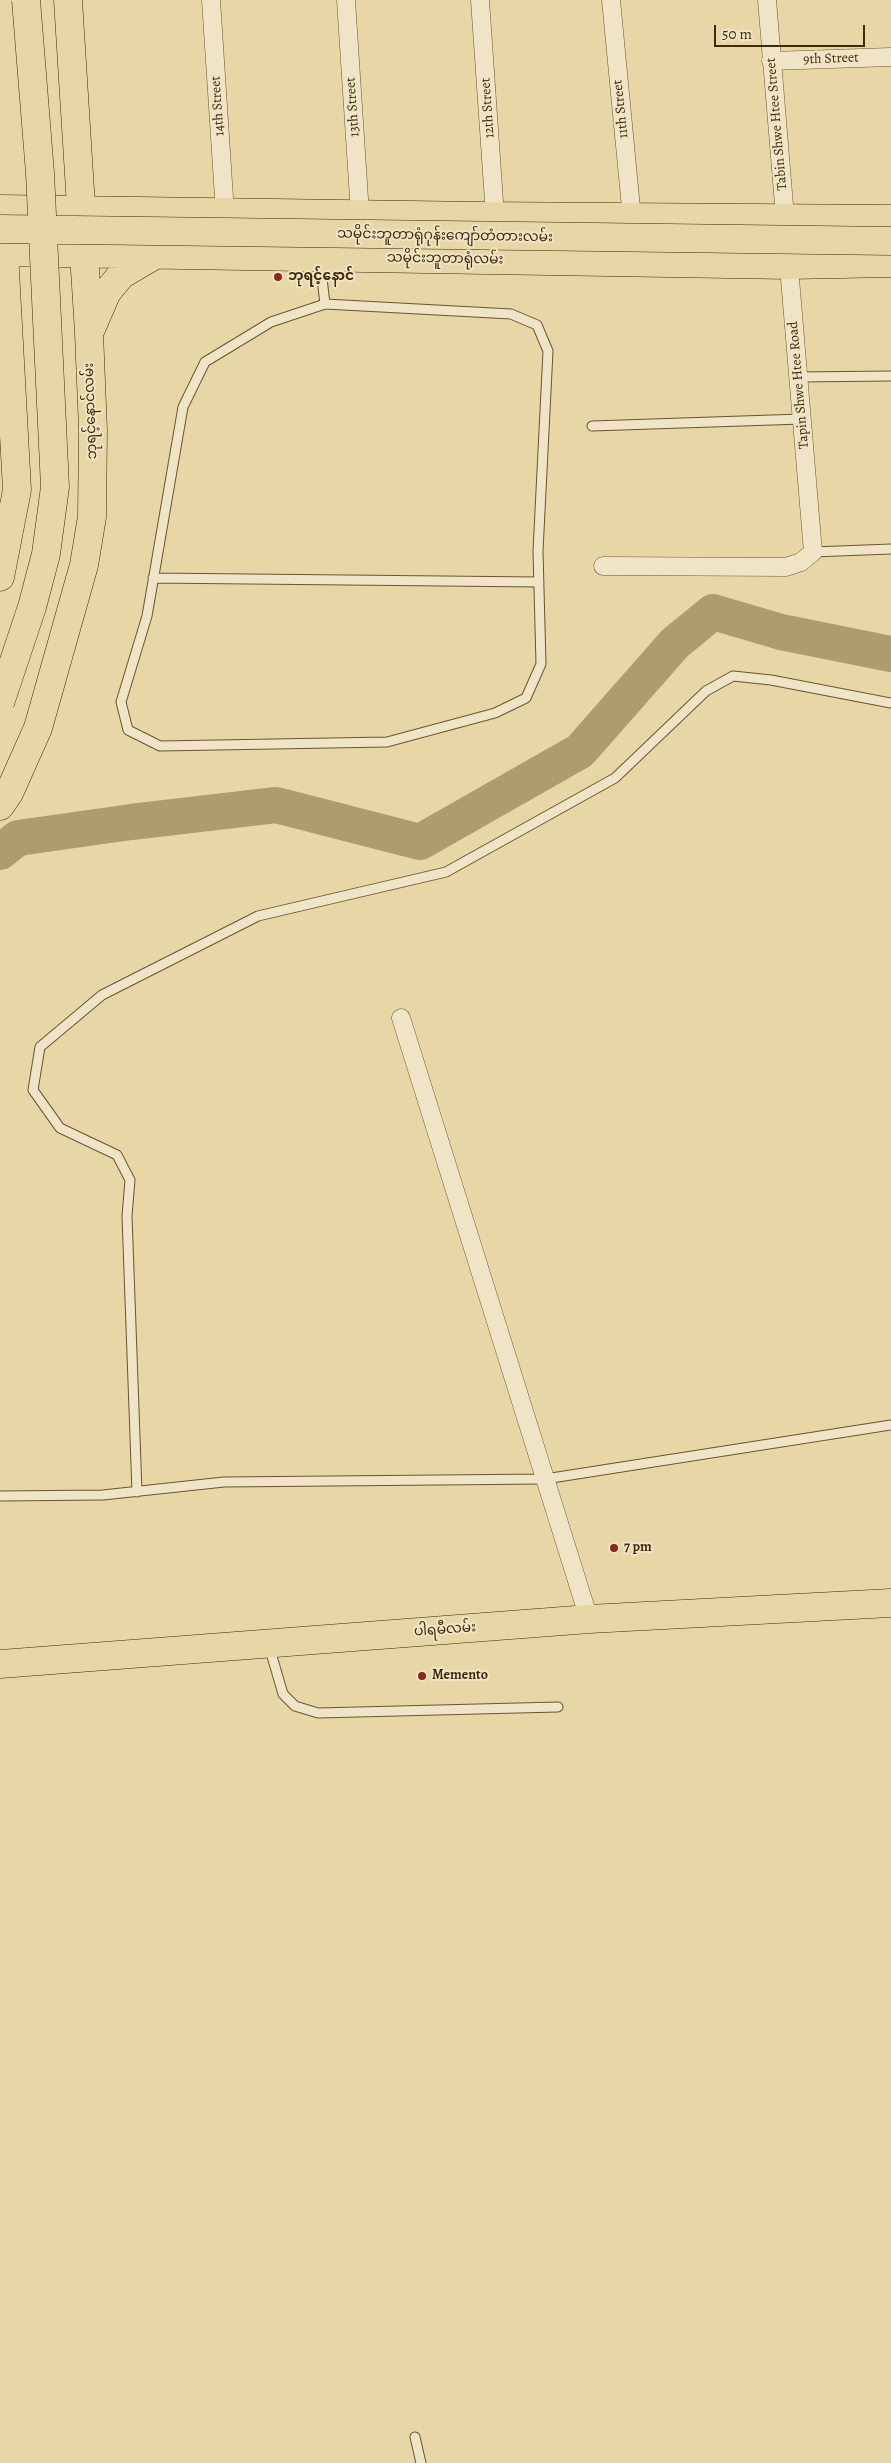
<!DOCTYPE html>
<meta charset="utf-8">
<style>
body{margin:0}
#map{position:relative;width:891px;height:2463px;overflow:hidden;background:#e7d6a6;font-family:Alegreya,serif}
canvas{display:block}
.scale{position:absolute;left:714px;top:25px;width:151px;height:22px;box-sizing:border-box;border:2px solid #402a0b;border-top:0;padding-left:6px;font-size:15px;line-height:18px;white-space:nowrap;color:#402a0b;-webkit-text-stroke:4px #efe4c5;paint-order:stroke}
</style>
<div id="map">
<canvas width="891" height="2463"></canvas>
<div class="scale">50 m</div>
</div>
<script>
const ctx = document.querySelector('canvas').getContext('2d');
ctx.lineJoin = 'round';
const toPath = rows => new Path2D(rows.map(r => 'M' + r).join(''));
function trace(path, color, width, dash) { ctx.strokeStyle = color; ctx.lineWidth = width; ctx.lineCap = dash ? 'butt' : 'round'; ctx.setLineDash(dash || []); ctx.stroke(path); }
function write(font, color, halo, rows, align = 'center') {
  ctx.font = font + ' Alegreya,"Noto Sans Myanmar",serif'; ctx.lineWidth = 4; ctx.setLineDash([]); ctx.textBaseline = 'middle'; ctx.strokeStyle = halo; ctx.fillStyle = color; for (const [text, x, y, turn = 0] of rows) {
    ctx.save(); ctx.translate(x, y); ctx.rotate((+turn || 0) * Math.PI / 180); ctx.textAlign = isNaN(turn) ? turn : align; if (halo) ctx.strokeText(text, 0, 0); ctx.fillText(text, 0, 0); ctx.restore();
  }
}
trace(toPath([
 [0,852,18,838,131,822,276,805,420,842,580,751,675,643,713,612,781,632,891,654]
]), '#ae9c71', 36);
const lane = toPath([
 [320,261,325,304],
 [325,304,511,314,537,325,548,351,538,551,541,664,526,698,495,713,387,742,160,746,128,730,121,702,147,616,183,407,205,362,271,322,325,304],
 [798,377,891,376],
 [592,426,802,419],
 [813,552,891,549],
 [153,578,539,582],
 [137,1492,127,1216,130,1180,117,1155,60,1128,33,1090,40,1047,102,995,258,916,446,872,615,778,706,691,733,676,771,680,891,703],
 [0,1496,103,1495,224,1482,545,1479,891,1425],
 [269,1646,283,1694,295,1706,318,1713,558,1707],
 [415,2437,421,2463]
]);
const street = toPath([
 [211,0,225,213],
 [346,0,360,214],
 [480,0,495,216],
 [611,0,632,218],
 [767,0,786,229],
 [771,61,891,57],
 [603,566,786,567,801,562,813,552,788,255],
 [401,1018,589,1619]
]);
const primary = toPath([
 [0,209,480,216,891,219],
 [0,252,789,265,891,263],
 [91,329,107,292,121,275,155,255],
 [0,577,17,490,3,234],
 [0,806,9,793,38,728,84,565,92,517,93,430,89,333,68,0],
 [0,1664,589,1619,891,1603]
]);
trace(lane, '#6a5532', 11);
trace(street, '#6a5532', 19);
trace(primary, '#402a0b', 29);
trace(lane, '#efe4c5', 9);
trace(street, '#efe4c5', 18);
trace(primary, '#e7d6a6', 28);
const primaryBridge = toPath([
 [0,229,891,241],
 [0,703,32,607,46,554,55,487,40,173,26,0]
]);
trace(primaryBridge, '#402a0b', 29, []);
trace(primaryBridge, '#e7d6a6', 28);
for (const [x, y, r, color] of [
 [278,277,5,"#8f2418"],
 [614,1548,5,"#8f2418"],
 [422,1676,5,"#8f2418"]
]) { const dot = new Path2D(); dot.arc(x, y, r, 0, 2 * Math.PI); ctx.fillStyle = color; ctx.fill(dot); trace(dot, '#efe4c5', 2); }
write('14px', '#402a0b', '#efe4c5', [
 ["9th Street",831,59,-2],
 ["14th Street",218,106,-94],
 ["13th Street",353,107,-94],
 ["12th Street",488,108,-94],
 ["11th Street",621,109,-96],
 ["Tabin Shwe Htee Street",777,124,-95],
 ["သမိုင်းဘူတာရုံဂုန်းကျော်တံတားလမ်း",445,236,1],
 ["သမိုင်းဘူတာရုံလမ်း",445,259,1],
 ["Tapin Shwe Htee Road",799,385,-95],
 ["ဘုရင့်နောင်လမ်း",91,411,-92],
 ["ပါရမီလမ်း",445,1630,-4]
]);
write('bold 14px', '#402a0b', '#efe4c5', [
 ["ဘုရင့်နောင်",288,277],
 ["7 pm",624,1548],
 ["Memento",432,1676]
], 'left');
</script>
